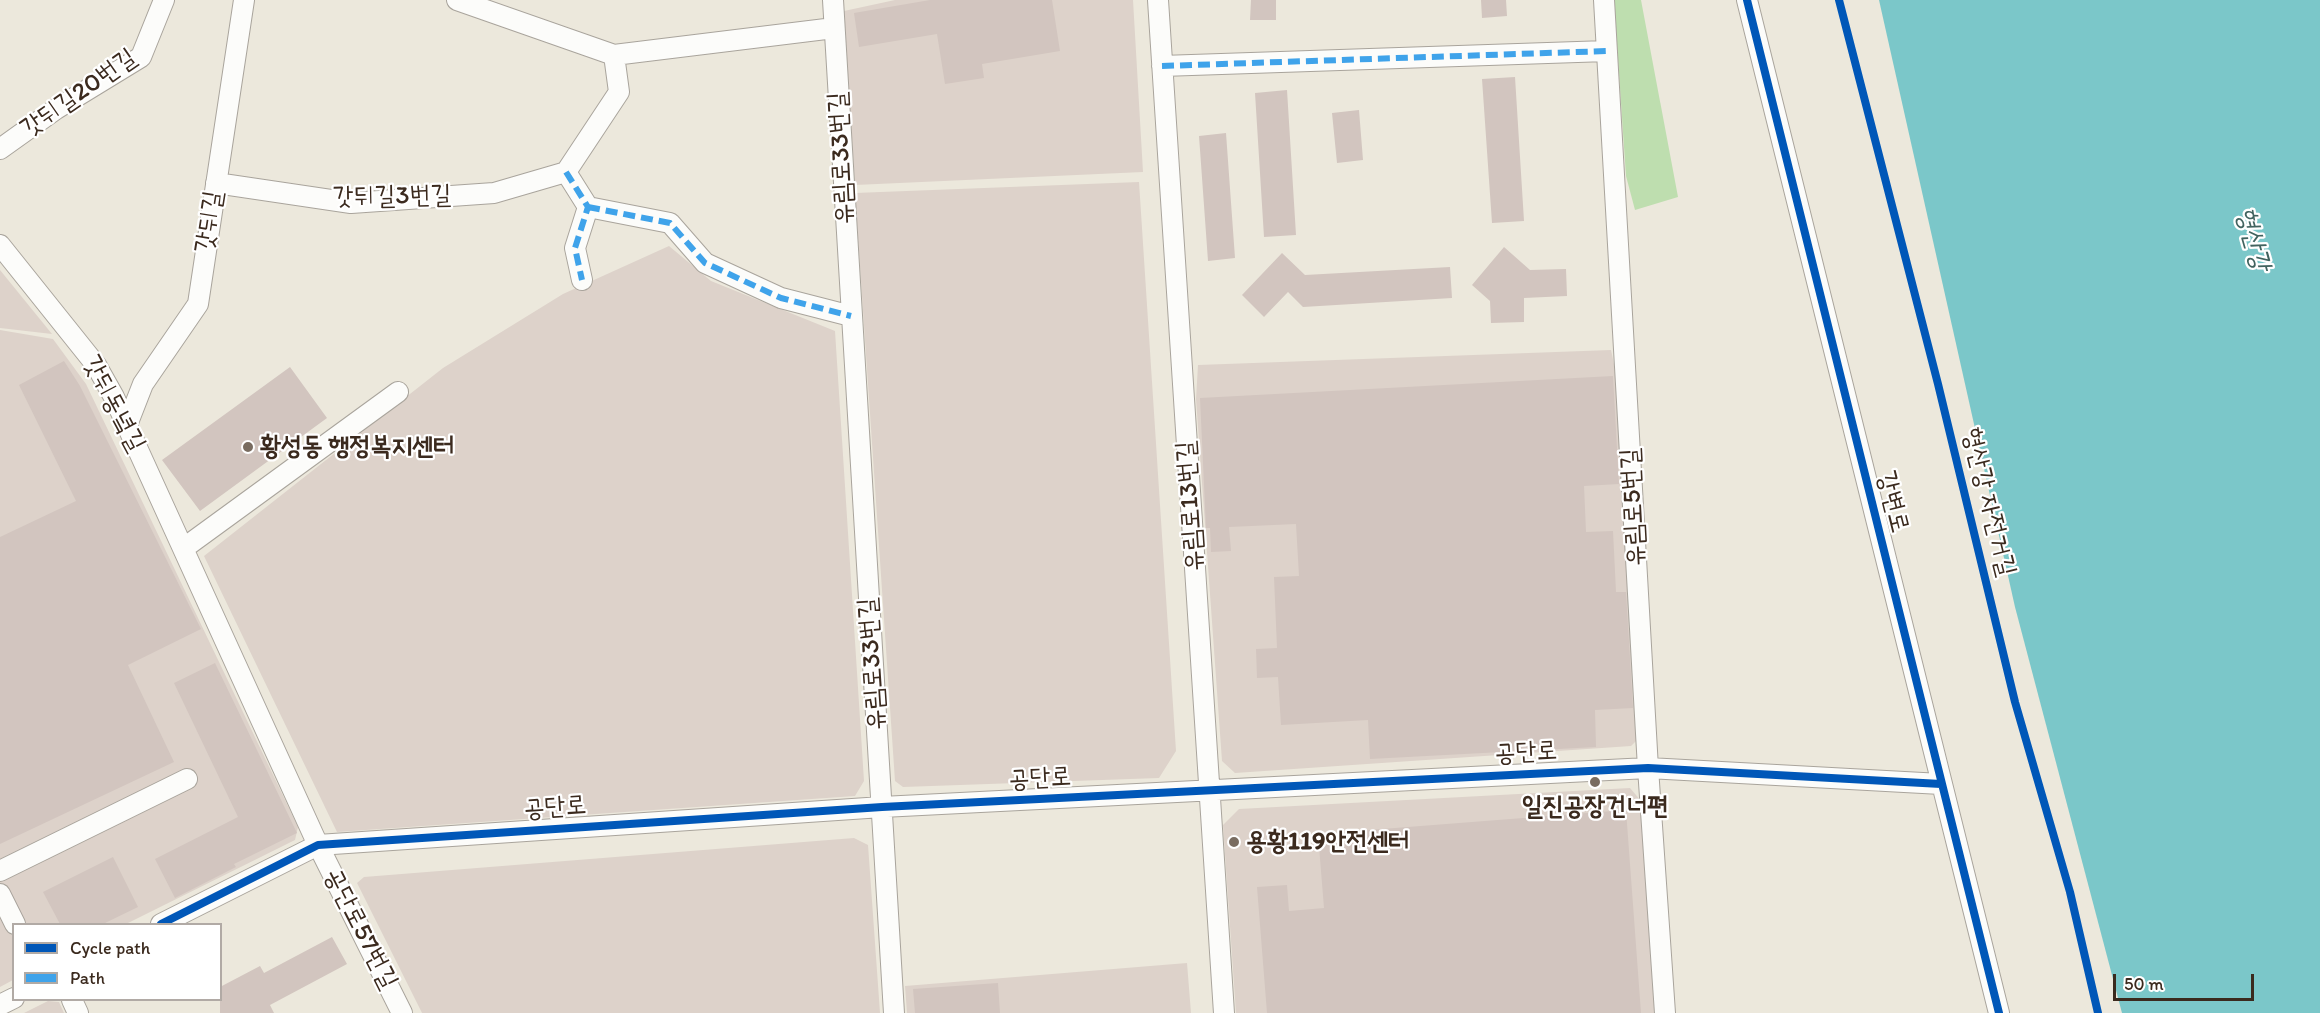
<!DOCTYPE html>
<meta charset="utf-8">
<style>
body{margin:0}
#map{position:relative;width:2320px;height:1013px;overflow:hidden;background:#ece8dc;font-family:Itim,sans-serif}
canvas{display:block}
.legend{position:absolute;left:12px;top:923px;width:210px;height:78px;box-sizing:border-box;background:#fff;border:2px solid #b1aaa5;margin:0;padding:8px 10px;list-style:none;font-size:18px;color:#3b2a1e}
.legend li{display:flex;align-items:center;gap:12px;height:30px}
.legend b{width:30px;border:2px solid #b1aaa5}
.scale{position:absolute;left:2113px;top:974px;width:141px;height:27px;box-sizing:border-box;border:3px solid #3b2a1e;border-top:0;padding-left:8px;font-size:18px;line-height:21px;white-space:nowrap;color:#3b2a1e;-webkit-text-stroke:4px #fff;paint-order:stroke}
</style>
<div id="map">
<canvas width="2320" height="1013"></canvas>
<ul class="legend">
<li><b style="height:8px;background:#0057b8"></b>Cycle path</li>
<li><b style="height:8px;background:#3fa3ea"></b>Path</li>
</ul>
<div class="scale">50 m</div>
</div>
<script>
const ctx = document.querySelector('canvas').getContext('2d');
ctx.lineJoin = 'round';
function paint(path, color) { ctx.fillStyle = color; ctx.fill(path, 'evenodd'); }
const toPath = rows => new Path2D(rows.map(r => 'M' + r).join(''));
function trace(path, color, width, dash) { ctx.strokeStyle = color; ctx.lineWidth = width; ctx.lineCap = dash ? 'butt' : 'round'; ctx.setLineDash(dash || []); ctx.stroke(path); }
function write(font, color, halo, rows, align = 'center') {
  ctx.font = font + ' Itim,"Poor Story",sans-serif'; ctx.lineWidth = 4.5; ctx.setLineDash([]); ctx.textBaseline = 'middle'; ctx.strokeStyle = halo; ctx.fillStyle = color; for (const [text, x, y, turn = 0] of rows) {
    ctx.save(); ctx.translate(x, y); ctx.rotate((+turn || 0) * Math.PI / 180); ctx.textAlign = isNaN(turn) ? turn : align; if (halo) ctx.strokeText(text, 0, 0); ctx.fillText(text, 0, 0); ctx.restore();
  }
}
paint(toPath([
 [895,0,1133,0,1143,172,855,185,844,11],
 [1139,182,1176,751,1159,778,903,787,895,781,855,193],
 [669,246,711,281,835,331,864,781,855,796,337,832,204,556,443,368,563,294],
 [0,270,52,334,0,328],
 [0,330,53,339,86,384,298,827,295,840,126,924,14,924,13,980,0,987],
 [1611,350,1617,378,1641,736,1631,746,1235,773,1222,761,1196,399,1198,365],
 [1630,788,1642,802,1656,1013,1236,1013,1223,825,1239,809],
 [854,838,868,845,880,1013,422,1013,357,883,364,877],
 [1187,963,1191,1013,907,1013,905,986],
 [48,1001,59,1002,64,1013,24,1013]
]), '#ddd2ca');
paint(toPath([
 [1614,0,1641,0,1678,197,1635,210,1626,176]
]), '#bedeaf');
paint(toPath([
 [1879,0,2320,0,2320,1013,2122,1013,2015,607]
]), '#7bc7c9');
paint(toPath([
 [930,0,1052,0,1060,51,982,64,984,78,945,84,937,34,859,47,854,13],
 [1251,0,1276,0,1276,20,1250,20],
 [1481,0,1506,0,1507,16,1482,18],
 [1515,77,1524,221,1492,223,1482,79],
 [1287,90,1296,235,1264,237,1255,93],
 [1359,110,1363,160,1337,163,1332,113],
 [1226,133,1235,258,1208,261,1199,136],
 [1504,247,1530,270,1566,269,1567,296,1524,298,1524,322,1491,323,1490,301,1472,285],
 [1282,253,1305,275,1450,267,1452,298,1303,307,1288,292,1264,317,1242,295],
 [64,361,80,386,201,629,128,665,174,762,0,844,0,537,76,501,19,385],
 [290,367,327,418,200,511,162,460],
 [1613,376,1619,484,1584,486,1586,532,1613,531,1616,592,1626,592,1633,708,1595,710,1596,747,1370,759,1368,720,1281,725,1278,677,1257,678,1256,649,1277,648,1274,577,1299,576,1296,524,1229,527,1231,551,1211,552,1210,528,1206,528,1200,398],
 [215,663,297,833,234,864,236,867,175,898,155,859,238,817,174,683],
 [1626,810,1641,1013,1267,1013,1257,887,1287,885,1289,911,1324,908,1318,834],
 [113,857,138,907,103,924,60,924,43,892],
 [332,937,347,964,270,1005,274,1013,220,1013,220,987,260,966,264,973],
 [998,983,1000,1013,915,1013,913,989]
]), '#d2c5bf');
const minor = toPath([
 [457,0,614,55,834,28],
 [833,0,894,1013],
 [1158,0,1224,1013],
 [1604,0,1648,768,1665,1013],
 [1747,0,1999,1013],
 [1162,66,1607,51],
 [0,149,56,109,141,57,164,0],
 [566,172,588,207,575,248,582,280],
 [216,183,351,203,494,193,566,172,619,92,614,55],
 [588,207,670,223,705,263,781,298,851,316],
 [0,245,96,365,114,397,318,845,402,1013],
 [127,425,143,384,198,304,244,0],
 [184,548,398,392],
 [0,871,187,779],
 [0,894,15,924],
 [161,924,318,845,882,807,1648,768,1941,784],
 [72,1000,78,1013],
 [0,1005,14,998]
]);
trace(minor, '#a9a49c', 22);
trace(minor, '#fcfcfa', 20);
trace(toPath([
 [1162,66,1607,51],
 [566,172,588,207,575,248,582,280],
 [588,207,670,223,705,263,781,298,851,316]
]), '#3fa3ea', 6, [12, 6]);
trace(toPath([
 [1747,0,1999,1013],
 [1839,0,1938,384,2015,702,2070,892,2098,1013],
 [161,924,318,845,882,807,1648,768,1941,784]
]), '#0057b8', 8);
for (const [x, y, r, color] of [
 [248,447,6,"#796c60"],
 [1595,782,6,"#796c60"],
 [1234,842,6,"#796c60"]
]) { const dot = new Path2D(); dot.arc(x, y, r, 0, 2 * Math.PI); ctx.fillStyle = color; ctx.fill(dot); trace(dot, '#fff', 2); }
write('26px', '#3b2a1e', '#fff', [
 ["갓뒤길20번길",79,94,-35],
 ["유림로33번길",842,158,-93],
 ["갓뒤길3번길",392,197,-1],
 ["갓뒤길",210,222,-81],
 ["갓뒤동녘길",113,404,62],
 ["강변로",1892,502,76],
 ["형산강 자전거길",1988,502,76],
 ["유림로13번길",1191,506,-94],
 ["유림로5번길",1634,507,-93],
 ["유림로33번길",873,664,-94],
 ["공단로",1526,753,-3],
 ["공단로",1040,779,-3],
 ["공단로",555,808,-4],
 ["공단로57번길",360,929,63]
]);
write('bold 26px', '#3b2a1e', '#fff', [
 ["황성동 행정복지센터",260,447],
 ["일진공장건너편",1595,807,"center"],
 ["용황119안전센터",1246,842]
], 'left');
write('italic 27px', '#41635f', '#fff', [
 ["형산강",2252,239,74]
]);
</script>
